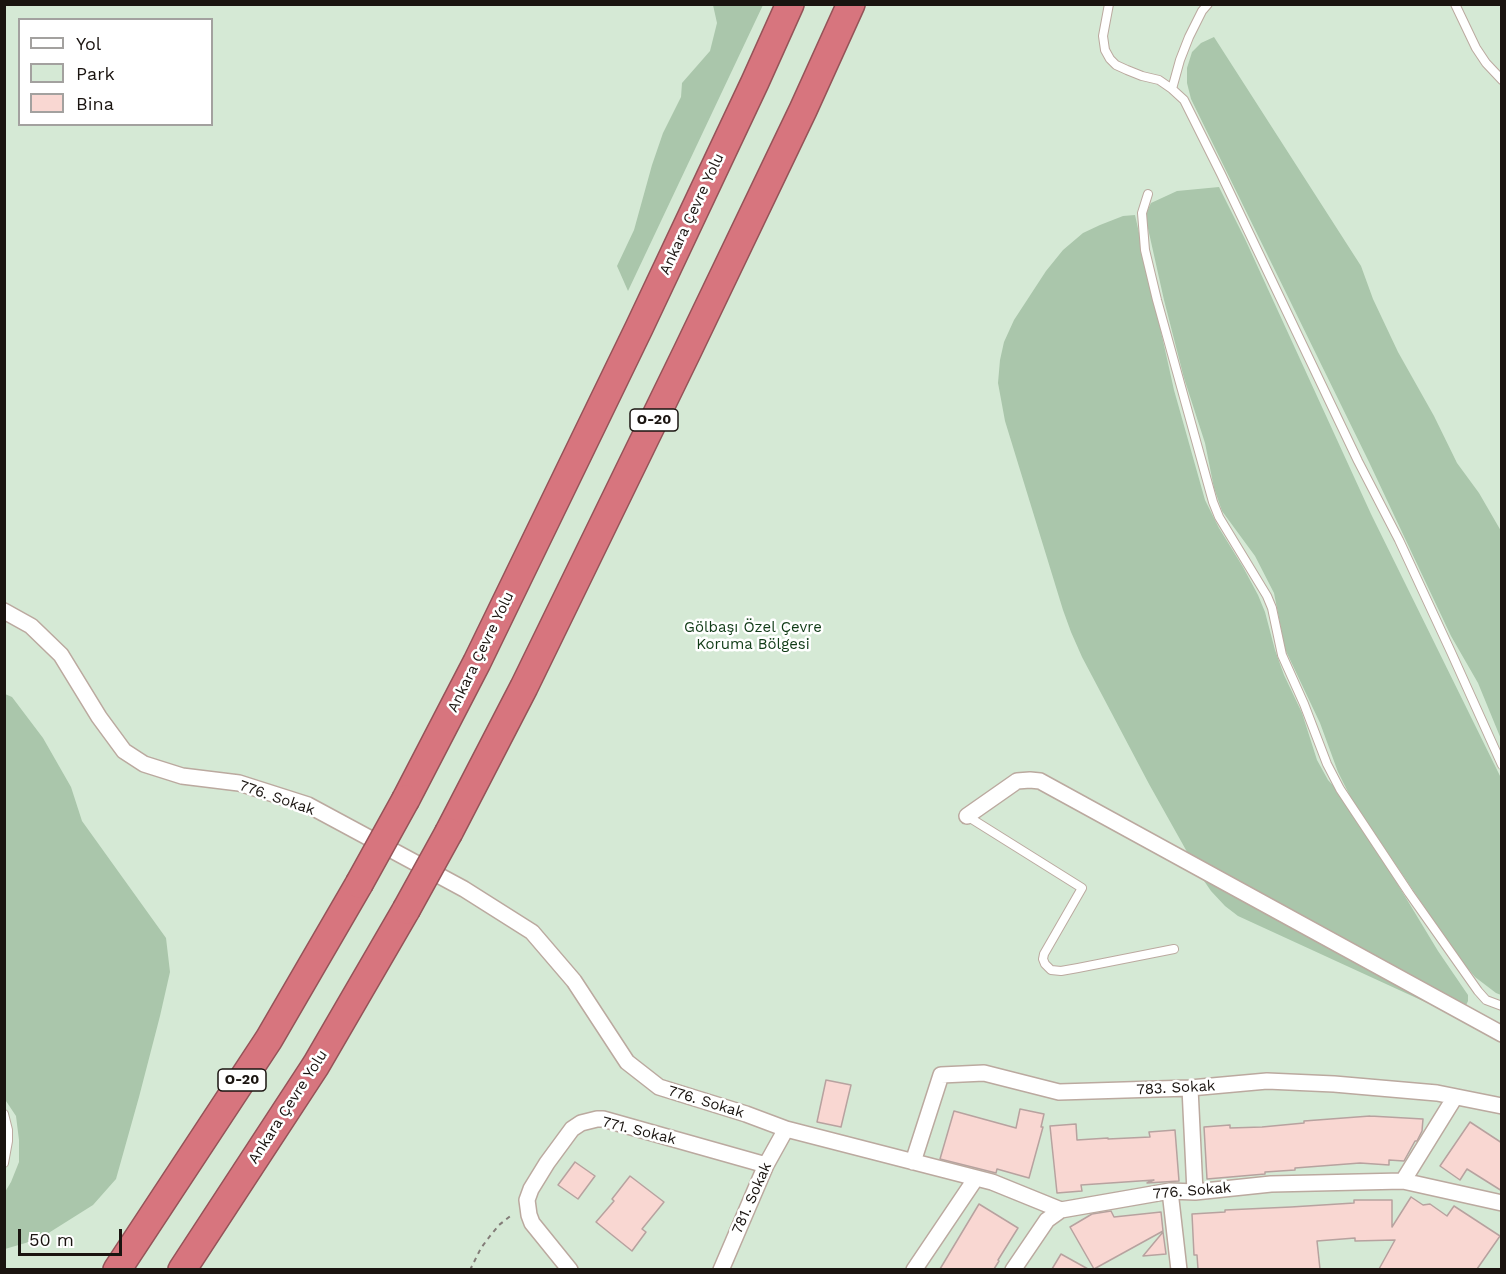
<!DOCTYPE html>
<meta charset="utf-8">
<style>
body{margin:0}
#map{position:relative;width:1506px;height:1274px;overflow:hidden;background:#fdf5f2;font-family:"Work Sans",sans-serif}
canvas{display:block}
.frame{position:absolute;inset:0;border:6px solid #1a1410;pointer-events:none}
.legend{position:absolute;left:18px;top:18px;width:195px;height:108px;box-sizing:border-box;background:#fff;border:2px solid #a3a19f;margin:0;padding:8px 10px;list-style:none;font-size:18px;color:#1a1410}
.legend li{display:flex;align-items:center;gap:12px;height:30px}
.legend b{width:30px;border:2px solid #a3a19f}
.scale{position:absolute;left:18px;top:1229px;width:104px;height:27px;box-sizing:border-box;border:3px solid #1a1410;border-top:0;padding-left:8px;font-size:18px;line-height:21px;white-space:nowrap;color:#1a1410;-webkit-text-stroke:4px #fff;paint-order:stroke}
</style>
<div id="map">
<canvas width="1506" height="1274"></canvas>
<div class="frame"></div>
<ul class="legend">
<li><b style="height:8px;background:#fff"></b>Yol</li>
<li><b style="height:16px;background:#d5e9d5"></b>Park</li>
<li><b style="height:16px;background:#f9d7d2"></b>Bina</li>
</ul>
<div class="scale">50 m</div>
</div>
<script>
const ctx = document.querySelector('canvas').getContext('2d');
ctx.lineJoin = 'round';
function paint(path, color) { ctx.fillStyle = color; ctx.fill(path, 'evenodd'); }
const toPath = rows => new Path2D(rows.map(r => 'M' + r).join(''));
function trace(path, color, width, dash) { ctx.strokeStyle = color; ctx.lineWidth = width; ctx.lineCap = dash ? 'butt' : 'round'; ctx.setLineDash(dash || []); ctx.stroke(path); }
function write(font, color, halo, rows, align = 'center') {
  ctx.font = font + ' "Work Sans",sans-serif'; ctx.lineWidth = 5; ctx.setLineDash([]); ctx.textBaseline = 'middle'; ctx.strokeStyle = halo; ctx.fillStyle = color; for (const [text, x, y, turn = 0] of rows) {
    ctx.save(); ctx.translate(x, y); ctx.rotate((+turn || 0) * Math.PI / 180); ctx.textAlign = isNaN(turn) ? turn : align; if (halo) ctx.strokeText(text, 0, 0); ctx.fillText(text, 0, 0); ctx.restore();
  }
}
paint(toPath([
 [5,5,1501,5,1501,1269,5,1270],
 [20,20,212,20,212,124,20,124]
]), '#d5e9d5');
paint(toPath([
 [713,5,763,5,628,291,617,266,634,230,652,165,663,133,681,97,682,83,710,51,717,23],
 [1214,37,1361,266,1373,299,1398,352,1434,416,1457,463,1479,493,1501,531,1501,739,1478,683,1451,636,1369,462,1191,99,1187,83,1187,68,1192,52,1201,43],
 [1219,187,1245,239,1371,514,1501,778,1501,995,1496,993,1475,977,1459,958,1352,800,1338,772,1320,723,1285,649,1274,593,1255,556,1222,511,1214,488,1205,443,1184,378,1164,300,1145,215,1151,203,1177,191],
 [1135,215,1174,390,1205,500,1219,528,1243,567,1258,595,1265,612,1275,650,1284,675,1302,713,1317,760,1328,780,1348,802,1438,951,1468,995,1468,1001,1460,1018,1238,916,1225,906,1211,891,1200,875,1149,784,1082,657,1071,632,1063,610,1005,421,998,383,1000,360,1004,342,1014,320,1046,271,1063,250,1083,233,1100,225,1123,216],
 [5,694,12,697,43,738,71,787,82,821,166,938,170,972,160,1016,139,1097,116,1179,93,1205,39,1239,5,1249,5,1192,11,1182,19,1162,19,1140,16,1116,4,1098]
]), '#aac6ab');
const building = toPath([
 [826,1080,851,1085,841,1127,817,1122,826,1080],
 [1020,1109,1044,1114,1041,1127,1043,1127,1029,1178,997,1169,996,1173,940,1159,954,1111,1016,1128,1020,1109],
 [1370,1116,1423,1119,1422,1131,1417,1141,1415,1141,1404,1161,1389,1160,1389,1165,1360,1163,1295,1168,1295,1170,1265,1172,1265,1174,1207,1179,1204,1127,1230,1125,1230,1128,1262,1127,1304,1123,1304,1121,1370,1116],
 [1470,1122,1502,1143,1502,1191,1467,1169,1460,1180,1440,1166,1470,1122],
 [1076,1124,1077,1140,1108,1138,1108,1139,1150,1137,1149,1132,1175,1130,1179,1181,1147,1183,1154,1180,1081,1185,1082,1191,1057,1193,1050,1126,1076,1124],
 [575,1162,595,1176,578,1199,558,1185,575,1162],
 [630,1176,664,1202,642,1229,646,1232,632,1251,596,1222,614,1201,612,1199,630,1176],
 [1411,1197,1423,1205,1430,1204,1447,1216,1454,1206,1500,1236,1477,1269,1379,1269,1395,1240,1355,1241,1355,1238,1317,1241,1320,1269,1198,1269,1197,1255,1194,1255,1192,1214,1225,1212,1225,1210,1291,1207,1354,1203,1354,1200,1392,1200,1392,1227,1411,1197],
 [979,1204,1018,1228,998,1260,999,1261,994,1269,940,1269,979,1204],
 [1111,1211,1114,1217,1161,1212,1163,1231,1094,1269,1070,1227,1092,1214,1111,1211],
 [1163,1232,1166,1254,1143,1256,1163,1232],
 [1061,1254,1088,1269,1052,1269,1061,1254]
]);
paint(building, '#f9d7d2');
trace(building, '#b7a29f', 1.5);
const lane = toPath([
 [1109,4,1103,36,1105,50,1110,59,1116,65,1127,70,1142,76,1159,80,1172,89,1184,100,1221,174,1358,461,1399,540,1451,652,1502,765],
 [1455,4,1476,48,1486,63,1502,80],
 [1172,89,1180,60,1189,37,1202,11,1208,4],
 [1148,194,1142,213,1145,250,1157,300,1213,502,1219,517,1267,596,1272,608,1282,655,1304,704,1327,764,1340,789,1409,893,1478,991,1486,1000,1502,1006],
 [967,816,1082,888,1044,954,1043,959,1045,964,1051,970,1061,971,1078,968,1174,949],
 [4,1114,8,1130,8,1141,4,1163]
]);
const street = toPath([
 [4,611,31,626,61,655,99,717,124,751,144,764,182,776,239,783,308,805,464,889,532,932,574,981,627,1062,659,1087,746,1114,786,1129,992,1182,1061,1210,1170,1191,1195,1192,1271,1184,1403,1181,1502,1203],
 [967,816,1017,781,1030,780,1040,781,1502,1034],
 [1190,1088,1195,1192],
 [913,1162,941,1075,984,1073,1059,1092,1190,1088,1267,1081,1334,1084,1437,1093,1502,1106],
 [1403,1181,1455,1097],
 [1170,1191,1179,1270],
 [570,1270,532,1223,529,1215,527,1200,531,1189,547,1163,572,1129,581,1123,597,1119,603,1119,766,1165],
 [721,1270,766,1165,786,1129],
 [914,1270,976,1178],
 [1013,1270,1047,1220,1061,1210]
]);
const highway = toPath([
 [406,799,477,662,639,328,755,82,790,4],
 [449,832,524,687,687,352,803,110,851,4],
 [117,1270,269,1039,359,884],
 [182,1270,316,1065,406,910]
]);
trace(lane, '#bba99f', 10);
trace(street, '#bba99f', 18);
trace(highway, '#955358', 30);
trace(toPath([
 [470,1270,481,1248,490,1236,499,1225,513,1214]
]), '#837c78', 2, [4.5, 4.5]);
trace(lane, '#fff', 8);
trace(street, '#fff', 15);
trace(highway, '#d7757e', 27);
const highwayBridge = toPath([
 [359,884,406,799],
 [406,910,449,832]
]);
trace(highwayBridge, '#955358', 30, []);
trace(highwayBridge, '#d7757e', 27);
for (const [x, y, w] of [
 [654,420,48],
 [242,1080,48]
]) { const box = new Path2D(); box.roundRect(x - w / 2, y - 11, w, 22, 4.5); ctx.fillStyle = '#fff'; ctx.fill(box); trace(box, '#1a1410', 1.5); }
write('bold 14px', '#1a1410', null, [
 ["O-20",654,420],
 ["O-20",242,1080]
]);
write('15px', '#1a1410', '#fff', [
 ["Ankara Çevre Yolu",692,214,-65],
 ["Ankara Çevre Yolu",481,652,-64],
 ["776. Sokak",277,798,19],
 ["783. Sokak",1176,1088,-3],
 ["776. Sokak",706,1102,17],
 ["Ankara Çevre Yolu",288,1107,-57],
 ["771. Sokak",639,1131,14],
 ["776. Sokak",1192,1191,-5],
 ["781. Sokak",752,1198,-66]
]);
write('15px', '#103b16', '#fff', [
 ["Gölbaşı Özel Çevre",753,628],
 ["Koruma Bölgesi",753,645]
]);
</script>
